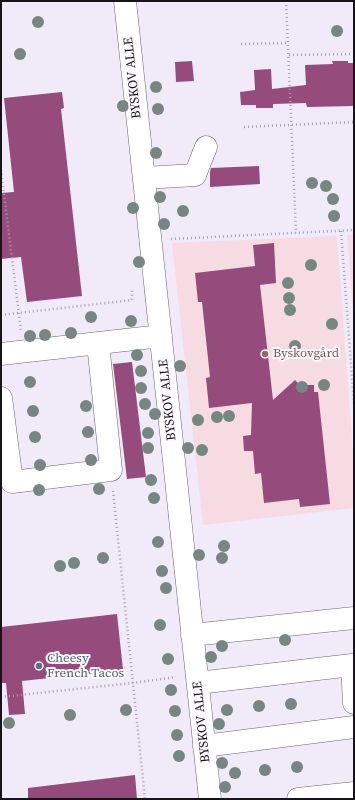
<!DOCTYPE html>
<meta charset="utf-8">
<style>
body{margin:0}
#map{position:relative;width:355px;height:800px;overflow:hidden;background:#f1eaf8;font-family:"Source Serif 4",serif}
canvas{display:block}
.frame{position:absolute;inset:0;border:2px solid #171419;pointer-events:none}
</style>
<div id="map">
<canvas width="355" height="800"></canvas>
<div class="frame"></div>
</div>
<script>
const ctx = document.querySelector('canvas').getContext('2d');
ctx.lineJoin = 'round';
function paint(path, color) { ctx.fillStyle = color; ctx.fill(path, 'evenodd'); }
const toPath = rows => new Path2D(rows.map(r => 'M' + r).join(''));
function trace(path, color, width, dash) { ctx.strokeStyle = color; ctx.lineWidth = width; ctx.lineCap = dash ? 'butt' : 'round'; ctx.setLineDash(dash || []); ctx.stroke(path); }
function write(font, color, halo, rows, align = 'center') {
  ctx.font = font + ' "Source Serif 4",serif'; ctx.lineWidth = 4; ctx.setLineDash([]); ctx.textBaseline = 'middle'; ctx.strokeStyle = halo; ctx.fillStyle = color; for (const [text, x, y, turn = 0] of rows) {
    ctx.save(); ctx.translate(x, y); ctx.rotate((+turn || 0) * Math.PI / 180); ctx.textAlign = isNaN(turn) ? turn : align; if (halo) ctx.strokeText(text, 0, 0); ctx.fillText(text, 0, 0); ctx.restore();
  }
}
paint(toPath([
 [354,234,354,325,347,235],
 [337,236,354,466,354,508,203,525,172,243]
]), '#f6dbe2');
paint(toPath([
 [192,61,194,81,176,82,175,62],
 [332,61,348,61,348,63,354,63,354,106,307,107,306,103,273,104,273,108,256,108,256,105,241,105,240,92,255,90,254,70,271,69,272,89,306,85,305,65,333,64],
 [62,92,64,108,61,109,82,296,27,302,21,257,1,259,1,193,14,192,4,98],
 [259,166,260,184,210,187,210,172,211,168],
 [274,243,276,283,260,285,273,400,295,380,300,385,314,385,314,392,318,392,330,504,300,507,299,499,264,503,261,473,255,474,253,451,244,451,243,436,251,435,252,403,209,408,206,378,210,377,202,302,198,302,195,273,255,266,253,245],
 [132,362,146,477,127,479,113,364],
 [117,614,123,670,22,681,25,714,9,715,6,683,1,683,1,627],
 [135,775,137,799,28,799,28,788]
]), '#954c7c');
const minor = toPath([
 [125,1,210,799],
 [144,178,195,175,206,147],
 [1,354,161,336],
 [1,398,12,482,111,470,98,343],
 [192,635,354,618],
 [198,683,352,665,354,703],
 [204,746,354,727],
 [298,799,354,793]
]);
trace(minor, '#6a6470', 23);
trace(toPath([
 [286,1,296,233],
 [241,44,288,43],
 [289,55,354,54],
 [244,127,354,122],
 [1,170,21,331],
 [341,231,354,404],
 [171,239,354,230],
 [1,315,132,300,132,290],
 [113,491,145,799],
 [1,697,133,683,176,677]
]), '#a59faa', 2.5, [1, 3]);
trace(minor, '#fff', 22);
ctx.fillStyle = '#768781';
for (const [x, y] of [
 [38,22],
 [337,31],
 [20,54],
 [156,87],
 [123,106],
 [158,109],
 [156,153],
 [312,183],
 [326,186],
 [160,197],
 [333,199],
 [133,208],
 [183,211],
 [334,216],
 [164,224],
 [139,262],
 [311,265],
 [288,283],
 [289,298],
 [290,310],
 [91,317],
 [131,321],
 [332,324],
 [71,333],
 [45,335],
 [30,336],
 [295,346],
 [137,355],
 [180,366],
 [141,371],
 [30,382],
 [324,385],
 [302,387],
 [141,388],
 [145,404],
 [86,406],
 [33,411],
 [155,414],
 [229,416],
 [217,417],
 [198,420],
 [88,432],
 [148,433],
 [35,437],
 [148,448],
 [188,448],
 [202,450],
 [91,460],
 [40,465],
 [151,480],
 [99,489],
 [39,490],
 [154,498],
 [158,542],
 [224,546],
 [199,555],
 [103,558],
 [222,558],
 [74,563],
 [60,566],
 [162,571],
 [166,588],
 [160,625],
 [285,640],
 [222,646],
 [211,657],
 [168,659],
 [171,690],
 [291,704],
 [259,706],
 [126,710],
 [227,710],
 [175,711],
 [70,715],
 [9,723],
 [219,724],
 [177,735],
 [179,756],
 [222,763],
 [297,767],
 [265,770],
 [235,773],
 [225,787]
]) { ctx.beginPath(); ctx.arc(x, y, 6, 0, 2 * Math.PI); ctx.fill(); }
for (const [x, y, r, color] of [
 [265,354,4,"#8d6e63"],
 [39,666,4,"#5c6f8a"]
]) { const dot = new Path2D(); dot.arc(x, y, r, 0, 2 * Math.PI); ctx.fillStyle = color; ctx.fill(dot); trace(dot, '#fcf9ff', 1.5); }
write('13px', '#171419', '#fcf9ff', [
 ["BYSKOV ALLE",133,78,-96],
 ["BYSKOV ALLE",168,400,-96],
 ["BYSKOV ALLE",202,722,-96]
]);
write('13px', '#785e54', '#fcf9ff', [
 ["Byskovgård",273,354]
], 'left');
write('13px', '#4e5e75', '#fcf9ff', [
 ["Cheesy",47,659],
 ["French Tacos",47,674]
], 'left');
</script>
